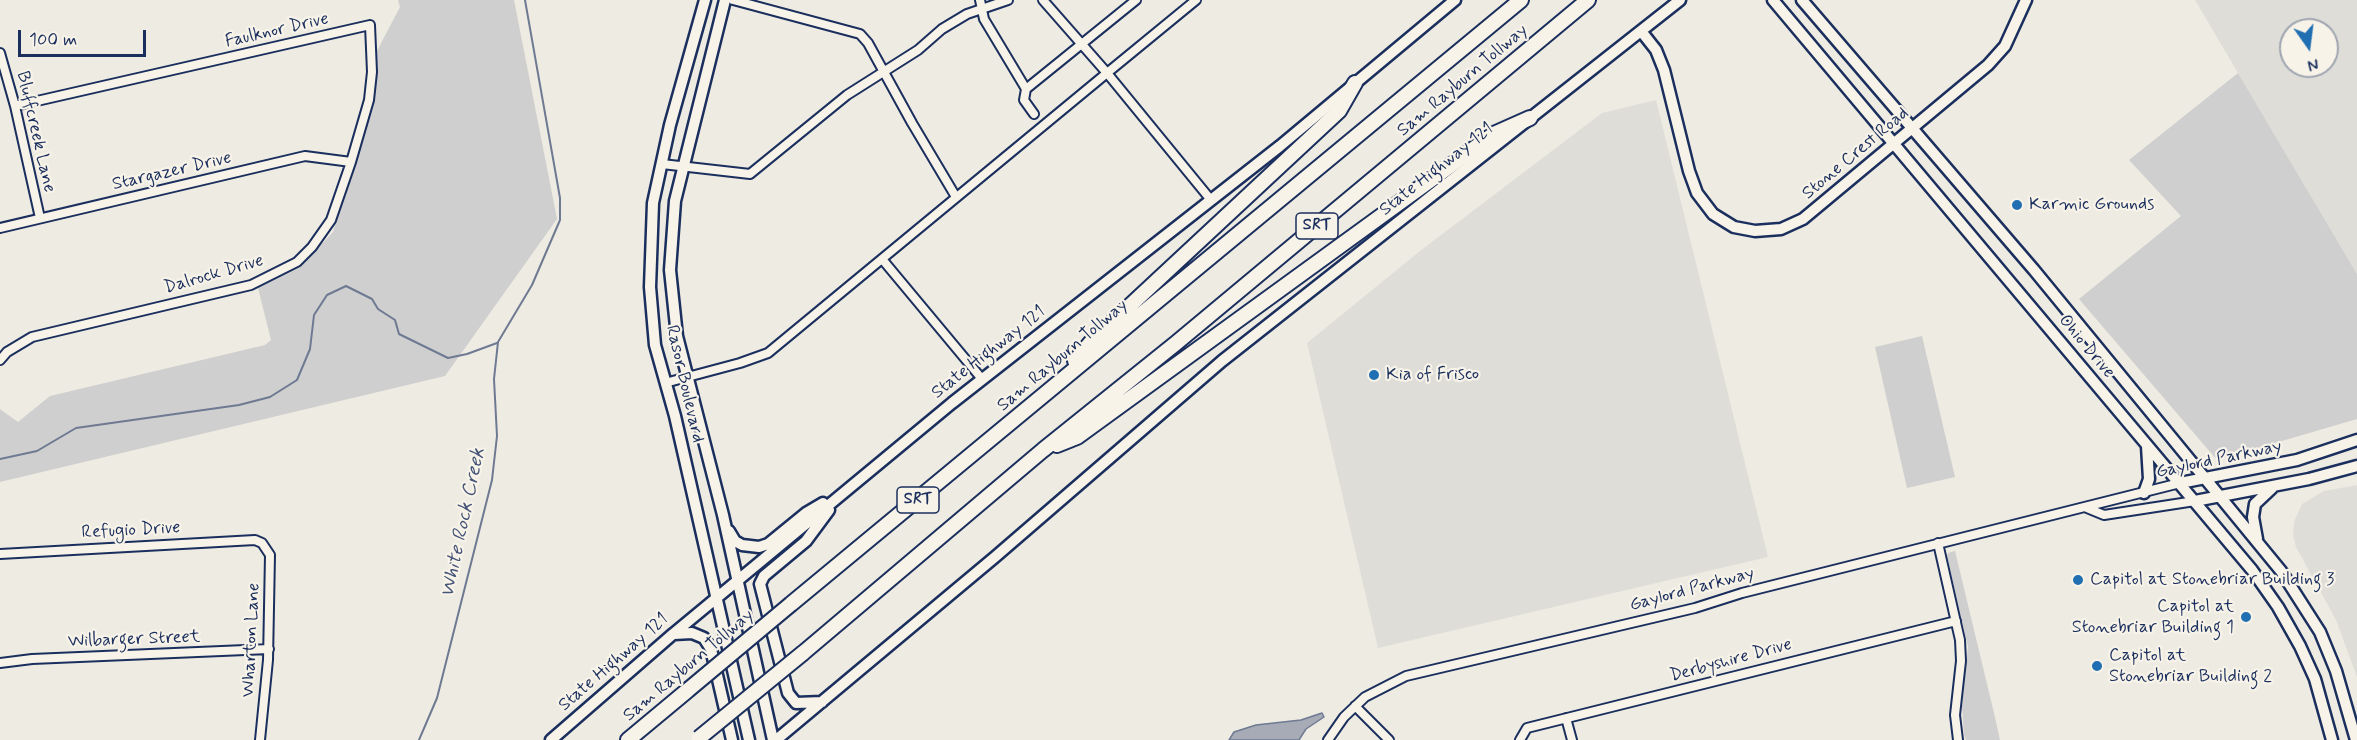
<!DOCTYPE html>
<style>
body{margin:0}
#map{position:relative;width:2357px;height:740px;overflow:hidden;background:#eeebe2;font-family:Mynerve,sans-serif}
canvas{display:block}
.north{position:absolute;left:2279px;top:18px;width:60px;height:60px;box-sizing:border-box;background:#f7f3e8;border:2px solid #9fa5b1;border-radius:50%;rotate:166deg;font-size:16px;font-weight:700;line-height:24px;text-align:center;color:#1b2f5e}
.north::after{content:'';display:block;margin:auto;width:21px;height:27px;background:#1f6fb2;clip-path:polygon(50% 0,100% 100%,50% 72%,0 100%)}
.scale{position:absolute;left:18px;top:30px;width:128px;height:27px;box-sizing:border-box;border:3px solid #1b2f5e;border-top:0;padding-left:8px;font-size:18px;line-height:21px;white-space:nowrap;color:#1b2f5e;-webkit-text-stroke:4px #f7f3e8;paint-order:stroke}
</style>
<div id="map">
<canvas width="2357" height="740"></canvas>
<div class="north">N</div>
<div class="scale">100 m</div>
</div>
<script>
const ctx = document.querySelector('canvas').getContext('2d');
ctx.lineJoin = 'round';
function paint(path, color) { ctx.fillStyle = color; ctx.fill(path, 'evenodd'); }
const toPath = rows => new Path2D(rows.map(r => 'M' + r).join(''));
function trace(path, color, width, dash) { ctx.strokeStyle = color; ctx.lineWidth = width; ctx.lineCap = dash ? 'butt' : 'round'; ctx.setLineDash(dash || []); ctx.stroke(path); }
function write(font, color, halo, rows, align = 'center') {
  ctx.font = font + ' Mynerve,sans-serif'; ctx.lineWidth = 4.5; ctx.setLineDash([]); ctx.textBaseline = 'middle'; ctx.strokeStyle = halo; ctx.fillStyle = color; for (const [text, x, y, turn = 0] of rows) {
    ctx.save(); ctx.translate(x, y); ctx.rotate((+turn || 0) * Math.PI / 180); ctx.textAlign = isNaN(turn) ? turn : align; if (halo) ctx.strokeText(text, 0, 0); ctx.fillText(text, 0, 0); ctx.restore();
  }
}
paint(toPath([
 [2195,0,2357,0,2357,274,2238,73],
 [2291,30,2327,30,2327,66,2291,66],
 [1656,100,1768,557,1378,648,1307,343,1420,251,1602,113],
 [2357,485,2357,677,2336,620,2296,547,2293,535,2294,522,2302,504,2324,491]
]), '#deddd8');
paint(toPath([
 [398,0,514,0,557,219,445,376,0,482,0,409,18,422,50,396,265,345,271,340,258,288,299,268,333,232,375,90,377,51,400,7],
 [2238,73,2357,274,2357,419,2217,460,2079,299,2181,216,2129,160],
 [1922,336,1955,477,1907,488,1875,347],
 [1955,551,1994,713,2000,740,1966,740,1964,735,1962,706,1968,647,1947,556,1948,553]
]), '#cfcfcf');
const water = toPath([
 [1322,713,1324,717,1306,729,1299,740,1229,740,1234,732,1256,725,1301,720,1322,713]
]);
paint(water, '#a6abb5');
trace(water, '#6e7992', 1.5);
trace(toPath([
 [0,459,37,451,76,428,239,405,270,397,297,380,310,349,314,315,327,295,346,286,372,299,378,309,395,320,399,334,448,358,467,354,497,343],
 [419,740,437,698,492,480,497,436,494,379,498,342,532,285,560,220,560,198,525,0]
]), '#6e7992', 2);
const street = toPath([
 [733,0,860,34,868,43,912,123,956,197],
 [980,0,984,19,1026,89,1024,100,1034,114],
 [1043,0,1107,73,1196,0],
 [0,53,15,106,40,218],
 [1026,89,1136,0],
 [662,164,750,174,847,95,918,50,942,29,967,14,1008,0],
 [0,228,305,156,351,162],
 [882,259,982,379],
 [0,360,7,352,32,337,251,285,297,262,312,247,331,220,351,162,369,100,372,72,370,25,15,106],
 [665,383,740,363,768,353,1107,73,1211,200],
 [2087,508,2104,515,2195,501],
 [1938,543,1960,640,1961,661,1955,715,1958,740],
 [0,554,255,540,262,543,270,555,268,660,260,740],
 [0,663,32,659,269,649],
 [1355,706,1389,740],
 [1566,718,1572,740],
 [1328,740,1344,717,1365,697,1406,676,1695,608,1742,593,2180,483],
 [1520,740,1527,728,1956,621]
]);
const secondary = toPath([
 [705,0,670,125,653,203,650,287,655,345,675,416,749,740],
 [725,0,675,201,670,270,677,336,723,515,773,740],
 [1773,0,2252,570,2278,607,2300,646,2315,679,2332,740],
 [1802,0,2034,270,2281,571,2320,632,2336,671,2356,740],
 [1641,31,1656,50,1664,70,1689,171,1697,193,1713,214,1734,227,1755,231,1781,229,1803,219,1988,65,2005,46,2026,0],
 [2180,483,2297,460,2357,440],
 [2144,493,2149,479,2147,446],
 [2195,501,2309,479,2357,466],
 [729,531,735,541,742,545,759,547,768,544,806,513,823,503],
 [2257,539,2253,517,2255,504,2272,488],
 [674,634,692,633,704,638,711,649,732,740],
 [822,702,796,703,788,693,760,584,764,576,806,541,829,510],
 [551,740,673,634,952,403,1280,146,1455,0],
 [776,740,995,557,1222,361,1680,0]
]);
const highway = toPath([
 [1075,361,1092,341,1339,111,1355,83],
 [1057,445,1077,437,1494,134,1530,118],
 [791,604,1521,0],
 [803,653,1043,450,1175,344,1588,0],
 [628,740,688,690]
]);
trace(street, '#1b2f5e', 12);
trace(secondary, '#1b2f5e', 15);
trace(highway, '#1b2f5e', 18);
trace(street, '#f7f3e8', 8);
trace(secondary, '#f7f3e8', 10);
trace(highway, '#f7f3e8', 14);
const highwayBridge = toPath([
 [688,690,791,604],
 [699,738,803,653]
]);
trace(highwayBridge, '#1b2f5e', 18, []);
trace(highwayBridge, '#f7f3e8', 14);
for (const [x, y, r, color] of [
 [2017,205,6,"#1f6fb2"],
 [1374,375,6,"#1f6fb2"],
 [2078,580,6,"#1f6fb2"],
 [2246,617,6,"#1f6fb2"],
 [2097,666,6,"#1f6fb2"]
]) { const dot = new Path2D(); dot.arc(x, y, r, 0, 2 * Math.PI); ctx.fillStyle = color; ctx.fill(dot); trace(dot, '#f7f3e8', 2); }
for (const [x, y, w] of [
 [1317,226,42],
 [918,500,42]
]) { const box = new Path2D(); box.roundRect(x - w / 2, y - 13, w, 26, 4.5); ctx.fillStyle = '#f7f3e8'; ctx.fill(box); trace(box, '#1b2f5e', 1.5); }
write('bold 16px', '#1b2f5e', null, [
 ["SRT",1317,226],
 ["SRT",918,500]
]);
write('18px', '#1b2f5e', '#f7f3e8', [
 ["Faulknor Drive",277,31,-13],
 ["Sam Rayburn Tollway",1463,81,-40],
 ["Bluffcreek Lane",35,132,77],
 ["Stone Crest Road",1856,154,-40],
 ["State Highway 121",1437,170,-38],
 ["Stargazer Drive",172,172,-13],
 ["Dalrock Drive",214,275,-16],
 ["Ohio Drive",2086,347,50],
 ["State Highway 121",989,353,-38],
 ["Sam Rayburn Tollway",1063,356,-40],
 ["Rasor Boulevard",684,384,77],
 ["Gaylord Parkway",2219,460,-12],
 ["Refugio Drive",131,531,-3],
 ["Gaylord Parkway",1692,590,-15],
 ["Wilbarger Street",134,640,-2],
 ["Wharton Lane",252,640,-87],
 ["Derbyshire Drive",1731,661,-15],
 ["State Highway 121",614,663,-41],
 ["Sam Rayburn Tollway",689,666,-40]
]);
write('18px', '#1b2f5e', '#f7f3e8', [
 ["Karmic Grounds",2029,205],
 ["Kia of Frisco",1386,375],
 ["Capitol at Stonebriar Building 3",2090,580],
 ["Capitol at",2234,607,"right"],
 ["Stonebriar Building 1",2234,628,"right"],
 ["Capitol at",2109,656],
 ["Stonebriar Building 2",2109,677]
], 'left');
write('italic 20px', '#455478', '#f7f3e8', [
 ["White Rock Creek",464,523,-78]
]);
</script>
